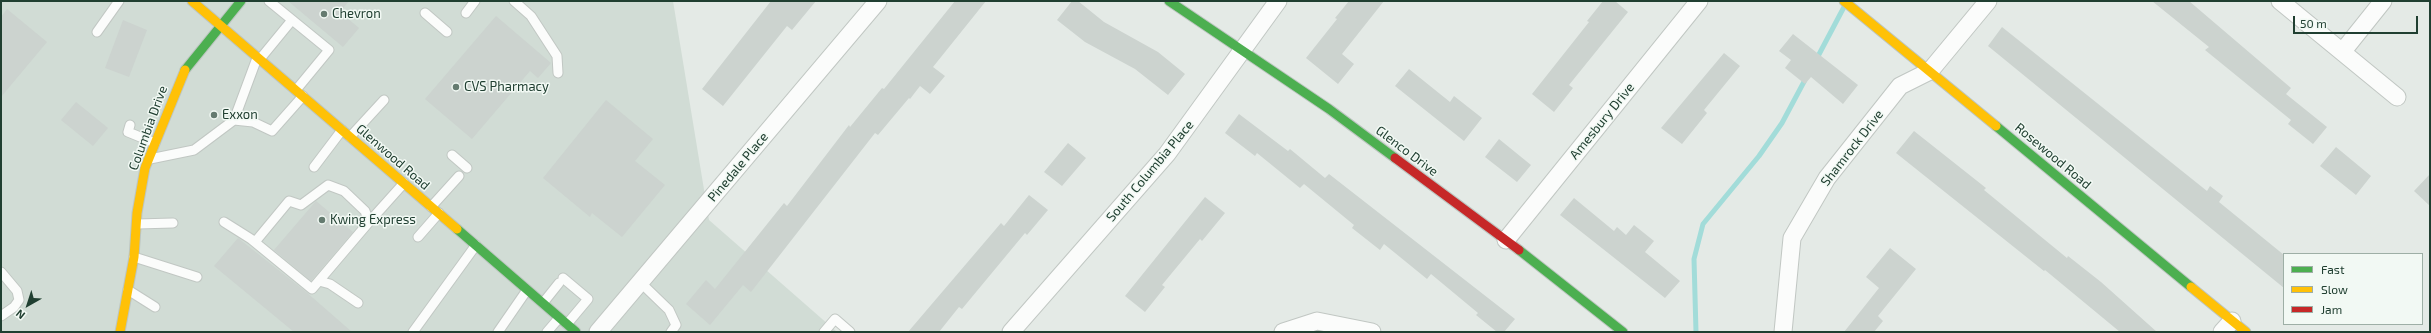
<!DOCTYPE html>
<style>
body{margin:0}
#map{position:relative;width:2431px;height:333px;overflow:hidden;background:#e4eae6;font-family:"Exo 2",sans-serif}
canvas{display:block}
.frame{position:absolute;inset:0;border:2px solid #203f31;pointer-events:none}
.legend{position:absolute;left:2283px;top:253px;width:140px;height:72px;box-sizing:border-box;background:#f2f9f4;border:1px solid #9eafa6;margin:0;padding:5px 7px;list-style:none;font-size:12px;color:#203f31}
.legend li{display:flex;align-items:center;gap:8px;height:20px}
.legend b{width:20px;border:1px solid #9eafa6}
.north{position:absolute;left:8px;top:285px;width:40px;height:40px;-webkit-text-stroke:3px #f2f9f4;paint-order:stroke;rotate:219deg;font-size:11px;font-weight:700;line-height:16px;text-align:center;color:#203f31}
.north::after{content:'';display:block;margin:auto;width:14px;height:18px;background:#203f31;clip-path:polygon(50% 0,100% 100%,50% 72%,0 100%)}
.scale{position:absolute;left:2293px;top:16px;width:125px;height:18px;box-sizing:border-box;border:2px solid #203f31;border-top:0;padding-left:5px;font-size:12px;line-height:14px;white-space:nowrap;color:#203f31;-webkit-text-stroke:3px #f2f9f4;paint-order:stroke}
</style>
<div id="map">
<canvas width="2431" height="333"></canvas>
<div class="frame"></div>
<ul class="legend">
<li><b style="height:5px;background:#4caf50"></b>Fast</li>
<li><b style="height:5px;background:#ffc107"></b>Slow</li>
<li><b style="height:5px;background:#c62828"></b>Jam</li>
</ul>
<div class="north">N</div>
<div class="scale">50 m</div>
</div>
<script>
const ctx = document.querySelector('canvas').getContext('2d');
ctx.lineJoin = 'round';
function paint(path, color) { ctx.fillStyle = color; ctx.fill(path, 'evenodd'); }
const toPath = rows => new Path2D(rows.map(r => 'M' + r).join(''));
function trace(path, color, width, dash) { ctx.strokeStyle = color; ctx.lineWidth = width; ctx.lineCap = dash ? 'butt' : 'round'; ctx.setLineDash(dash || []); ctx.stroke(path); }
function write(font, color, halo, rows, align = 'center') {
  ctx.font = font + ' "Exo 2",sans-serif'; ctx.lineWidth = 3; ctx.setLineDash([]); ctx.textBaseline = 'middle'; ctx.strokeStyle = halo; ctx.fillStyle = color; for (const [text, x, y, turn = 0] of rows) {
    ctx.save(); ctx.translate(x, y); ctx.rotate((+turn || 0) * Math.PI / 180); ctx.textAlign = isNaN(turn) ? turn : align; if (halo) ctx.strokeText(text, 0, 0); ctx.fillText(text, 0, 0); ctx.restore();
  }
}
paint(toPath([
 [1,1,673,1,709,220,837,332,1,332]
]), '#d1dcd5');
trace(toPath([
 [1816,60,1844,7],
 [1696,332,1694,259,1703,224,1759,156,1782,123,1806,78]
]), '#a2dcd9', 5);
paint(toPath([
 [288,1,349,1,340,12,359,28,343,47],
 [771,1,816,1,792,30,787,26,723,106,702,89],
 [955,1,986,1,933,67,945,76,930,94,920,86,910,99,909,98,878,135,875,133,751,292,743,285,710,325,686,304,706,280,715,289,784,203,787,206,849,125,850,127,882,88,884,89],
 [1072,1,1078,1,1104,22,1158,52,1185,74,1168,95,1135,69,1085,42,1057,20],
 [1349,1,1384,1,1342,54,1354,64,1338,84,1306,58,1337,19,1335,18],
 [1603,1,1615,1,1628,12,1569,85,1573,88,1554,112,1532,94,1589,22,1587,21],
 [2152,1,2189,1,2291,88,2286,94,2327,127,2313,144,2288,124,2291,120,2205,50,2209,47],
 [7,9,47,42,1,97,1,17],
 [496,16,551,63,538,78,530,71,472,139,425,99],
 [123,20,147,30,129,77,105,68],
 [2002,27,2207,191,2210,186,2223,196,2219,202,2284,255,2284,288,1988,46],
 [1793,34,1858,85,1843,104,1811,77,1805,84,1785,68,1791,60,1779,51],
 [1724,53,1740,66,1704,110,1707,113,1682,144,1661,128],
 [1409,69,1450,102,1454,96,1482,118,1464,141,1395,86],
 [606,100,653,139,635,161,665,185,622,237,592,213,590,217,543,178],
 [76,102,108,128,93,146,61,120],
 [1239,114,1288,151,1290,149,1325,178,1329,174,1515,319,1504,332,1497,332,1476,315,1478,313,1431,274,1427,279,1384,244,1380,250,1352,228,1354,225,1304,184,1300,188,1257,153,1255,156,1225,133],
 [1914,131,1986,188,1984,190,2067,258,2068,256,2101,282,2157,332,2120,332,2045,270,2044,271,1896,153],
 [1499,139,1531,165,1517,182,1485,157],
 [1068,143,1086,158,1062,186,1044,172],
 [2336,147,2371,176,2356,195,2320,166],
 [2430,174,2430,206,2414,191],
 [1029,195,1048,210,1027,235,1025,233,962,309,959,307,939,332,908,332,1001,223,1004,226],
 [1205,197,1225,213,1202,241,1200,239,1162,285,1165,287,1145,312,1125,296],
 [1574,198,1614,231,1617,227,1626,235,1634,225,1654,241,1645,252,1680,281,1665,298,1560,215],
 [316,201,353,232,311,281,274,250],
 [238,238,305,291,352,332,294,332,214,266],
 [1890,248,1916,269,1878,316,1883,321,1874,332,1844,332,1879,288,1866,277]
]), '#ccd3cf');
const lane = toPath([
 [269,1,329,50,296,90],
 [514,1,531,16,557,56,558,73],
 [425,13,447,32],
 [466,13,475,1],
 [97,32,119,1],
 [260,59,292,20],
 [234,120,253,122,272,131,303,96],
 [130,125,128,132,155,143],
 [350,137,384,100],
 [452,155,467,168],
 [150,159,194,150,234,120,257,58],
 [314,167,342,130],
 [431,207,459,176],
 [224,222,251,239,312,289,369,222,365,211,344,191,328,185,301,205,289,201,255,242],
 [369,222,404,183],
 [137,224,173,223],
 [418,237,439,213],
 [134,257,197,277],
 [1,272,17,291,19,300,14,307,1,316],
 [563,278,588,299,567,324],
 [319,281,330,284,358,303],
 [640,282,669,310,676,325,671,332],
 [128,290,155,307],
 [543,303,559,283],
 [413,332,476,245],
 [498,332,527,290],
 [547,332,559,318],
 [824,332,835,319,850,332]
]);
const street = toPath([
 [2280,1,2397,97],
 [2343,51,2383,1],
 [1506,240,1699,1],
 [598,332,878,1],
 [1011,332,1167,154,1278,1],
 [1283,332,1317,321,1372,332],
 [1783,332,1792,238,1827,178,1900,86,1930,71,1988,1],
 [2222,332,2232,321]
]);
const fast = toPath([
 [1169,1,1329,109,1395,158],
 [185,70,241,1],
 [1996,126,2191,287],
 [457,229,576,332],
 [1519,250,1623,332]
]);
const slow = toPath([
 [192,1,457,229],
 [1844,1,1996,126],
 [2191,287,2246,332],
 [120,332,134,257,137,213,145,168,185,70]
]);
const jam = toPath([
 [1395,158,1519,250]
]);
trace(lane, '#c1c7c3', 11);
trace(street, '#c1c7c3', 19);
trace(fast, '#bdc6c1', 11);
trace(slow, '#bdc6c1', 11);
trace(jam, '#bdc6c1', 11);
trace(lane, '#fbfcfb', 9);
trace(street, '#fbfcfb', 17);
trace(fast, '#4caf50', 9);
trace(slow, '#ffc107', 9);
trace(jam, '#c62828', 9);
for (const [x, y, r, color] of [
 [324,14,4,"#657b70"],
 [456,87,4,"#657b70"],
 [214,115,4,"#657b70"],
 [322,220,4,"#657b70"]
]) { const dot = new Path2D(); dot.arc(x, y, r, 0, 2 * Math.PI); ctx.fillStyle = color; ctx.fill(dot); trace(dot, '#f2f9f4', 1.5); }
write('13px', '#203f31', '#f2f9f4', [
 ["Chevron",332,14],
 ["CVS Pharmacy",464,87],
 ["Exxon",222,115],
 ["Kwing Express",330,220]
], 'left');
write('13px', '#203f31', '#f2f9f4', [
 ["Amesbury Drive",1602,121,-51],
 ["Columbia Drive",148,128,-70],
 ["Shamrock Drive",1852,148,-52],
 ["Glenco Drive",1407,151,37],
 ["Rosewood Road",2053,156,40],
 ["Glenwood Road",393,157,41],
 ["Pinedale Place",738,167,-50],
 ["South Columbia Place",1150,171,-50]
]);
</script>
